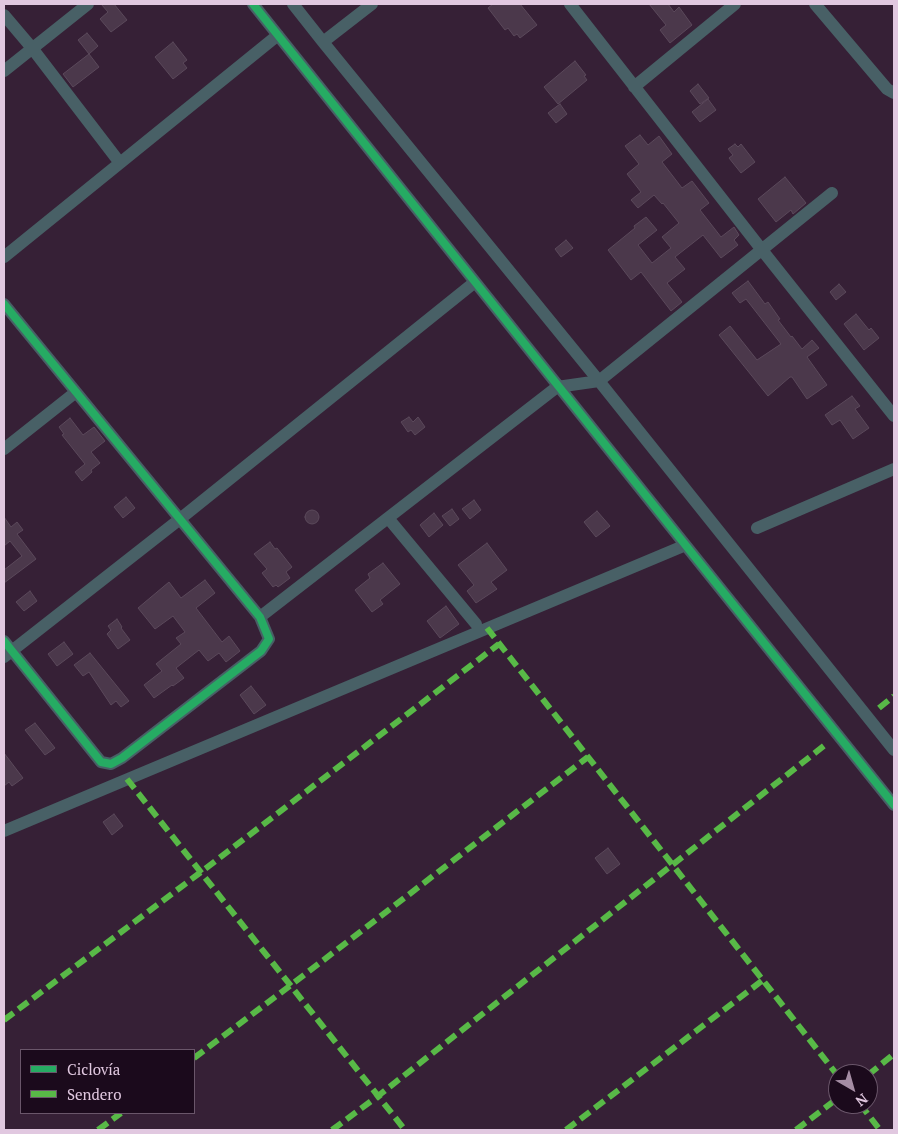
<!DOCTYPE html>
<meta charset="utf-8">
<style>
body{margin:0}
#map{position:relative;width:898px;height:1134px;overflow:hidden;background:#362036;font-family:"PT Serif",serif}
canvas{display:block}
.frame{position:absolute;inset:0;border:5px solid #e1c8e0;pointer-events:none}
.legend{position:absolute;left:20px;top:1049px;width:175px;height:65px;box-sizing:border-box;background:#1b0a1c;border:1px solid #6a566a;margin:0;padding:6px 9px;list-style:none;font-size:15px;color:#e1c8e0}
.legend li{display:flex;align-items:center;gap:10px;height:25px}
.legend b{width:25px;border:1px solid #6a566a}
.north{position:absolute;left:828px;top:1064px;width:50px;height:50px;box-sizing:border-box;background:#1b0a1c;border:1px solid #6a566a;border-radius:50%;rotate:142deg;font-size:14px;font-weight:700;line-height:20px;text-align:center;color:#e1c8e0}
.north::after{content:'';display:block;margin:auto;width:18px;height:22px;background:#a58da4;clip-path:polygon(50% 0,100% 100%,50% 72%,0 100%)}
</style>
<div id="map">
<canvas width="898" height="1134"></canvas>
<div class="frame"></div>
<ul class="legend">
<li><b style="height:6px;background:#26ab63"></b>Ciclovía</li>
<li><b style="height:6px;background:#58b947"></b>Sendero</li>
</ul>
<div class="north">N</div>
</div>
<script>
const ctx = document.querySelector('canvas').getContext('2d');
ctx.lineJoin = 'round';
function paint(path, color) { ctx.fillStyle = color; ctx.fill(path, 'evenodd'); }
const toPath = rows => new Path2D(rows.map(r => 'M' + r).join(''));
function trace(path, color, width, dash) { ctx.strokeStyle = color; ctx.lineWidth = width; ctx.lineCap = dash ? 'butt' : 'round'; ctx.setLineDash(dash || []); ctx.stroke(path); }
const building = toPath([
 [101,4,114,4,127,20,111,32,100,19,108,12,101,4],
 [493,4,520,4,537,25,520,38,517,34,514,36,508,28,505,30,488,8,493,4],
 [649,4,668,4,674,12,679,7,692,25,670,43,660,30,666,25,649,4],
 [87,33,98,46,89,54,78,40,87,33],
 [173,42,187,60,183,63,187,68,173,79,155,57,173,42],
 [89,54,99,67,73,87,63,74,89,54],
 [575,61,586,75,584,76,587,80,558,104,544,87,575,61],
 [698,84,709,98,700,104,690,91,698,84],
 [708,99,716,110,700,122,692,112,708,99],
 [560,104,567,114,556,123,548,113,560,104],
 [640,135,648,145,659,136,672,154,662,162,682,188,692,181,709,203,700,210,721,237,734,227,739,235,734,240,738,245,721,258,703,235,675,257,685,269,667,283,682,302,671,311,641,272,631,280,608,250,635,228,634,226,646,217,657,230,638,245,652,263,671,248,662,237,679,223,663,203,662,204,654,195,638,208,631,200,641,192,627,174,639,164,625,146,640,135],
 [735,144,738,147,741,144,755,162,741,173,729,158,733,155,728,149,735,144],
 [785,177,806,203,793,214,791,210,776,222,758,199,785,177],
 [566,240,573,248,561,257,555,249,566,240],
 [748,281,765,304,768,302,780,319,778,320,791,337,792,336,802,349,812,340,819,348,807,357,827,385,807,399,792,377,790,377,768,396,719,335,730,326,757,360,781,344,746,299,740,303,732,293,748,281],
 [839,284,846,292,836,300,830,292,839,284],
 [856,314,869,330,871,328,879,338,864,350,844,324,856,314],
 [852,396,860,406,855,409,869,428,853,439,840,420,832,425,825,415,852,396],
 [409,417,413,422,418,417,425,427,415,435,411,430,408,432,401,422,409,417],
 [70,418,83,435,94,427,105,441,91,452,100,463,91,470,92,472,82,481,75,472,85,464,62,435,64,434,59,427,70,418],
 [126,497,135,508,123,518,114,507,126,497],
 [474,500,481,510,470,519,462,509,474,500],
 [452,509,459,519,450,526,442,516,452,509],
 '305 517a7 7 0 1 1 14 0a7 7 0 1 1-14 0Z',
 [597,511,610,526,596,537,584,522,597,511],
 [434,513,443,525,429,537,420,525,434,513],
 [4,517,11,527,17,522,23,530,17,534,36,559,4,583,4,570,22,556,10,541,4,546,4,517],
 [270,542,275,549,277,548,292,567,286,572,290,578,278,587,276,585,273,587,262,573,267,569,254,554,270,542],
 [487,543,507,570,491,582,497,589,476,603,467,591,474,585,458,565,487,543],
 [383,563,400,584,380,600,383,604,372,612,355,590,370,578,368,574,383,563],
 [205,580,215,593,196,608,222,642,229,636,240,651,226,662,219,653,208,661,199,650,176,668,184,678,173,686,172,685,154,698,144,685,162,671,156,664,181,644,176,638,185,632,173,616,155,629,138,608,169,582,181,598,205,580],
 [30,591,37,601,24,611,16,602,30,591],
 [446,606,459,624,440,638,427,621,446,606],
 [117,619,122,627,121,628,130,640,118,649,107,634,111,630,108,626,117,619],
 [64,642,73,654,57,666,48,654,64,642],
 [90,653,129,701,121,707,116,701,111,705,89,672,83,676,74,665,90,653],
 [251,686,266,705,254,714,240,695,251,686],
 [35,723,55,748,45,755,25,730,35,723],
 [4,753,23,778,12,786,9,782,4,786,4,753],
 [114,814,123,826,112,835,103,822,114,814],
 [608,848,620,864,607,874,595,858,608,848]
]);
paint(building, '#4b384b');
trace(building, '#5b495b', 1);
trace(toPath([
 [253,4,671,527,894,805],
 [293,4,323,42,599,381,894,750],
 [570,4,762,250,894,416],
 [815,4,887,89,894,93],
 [4,15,32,48,120,163],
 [323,42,372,4],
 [4,71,88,4],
 [634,87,735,4],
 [4,257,278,35],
 [4,304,260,617,269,639,261,651,122,758,111,764,101,762,4,641],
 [4,449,76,392],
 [388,518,476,624],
 [757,528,894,469],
 [260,617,557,387,599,381,832,193],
 [4,657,180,519,475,282],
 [4,831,681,547]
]), '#486066', 12);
trace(toPath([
 [487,628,838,1076],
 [879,708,894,696],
 [127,779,405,1130],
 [4,1020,201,872,499,644],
 [194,1058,291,985,588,757],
 [868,1075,894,1054],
 [860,1104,880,1130],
 [98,1130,121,1113],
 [332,1130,378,1096,825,745],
 [566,1130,763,980],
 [796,1130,838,1098]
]), '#58b947', 6, [12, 6]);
trace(toPath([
 [253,4,671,527,894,805],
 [4,304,260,617,269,639,261,651,122,758,111,764,101,762,4,641]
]), '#26ab63', 8);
</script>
